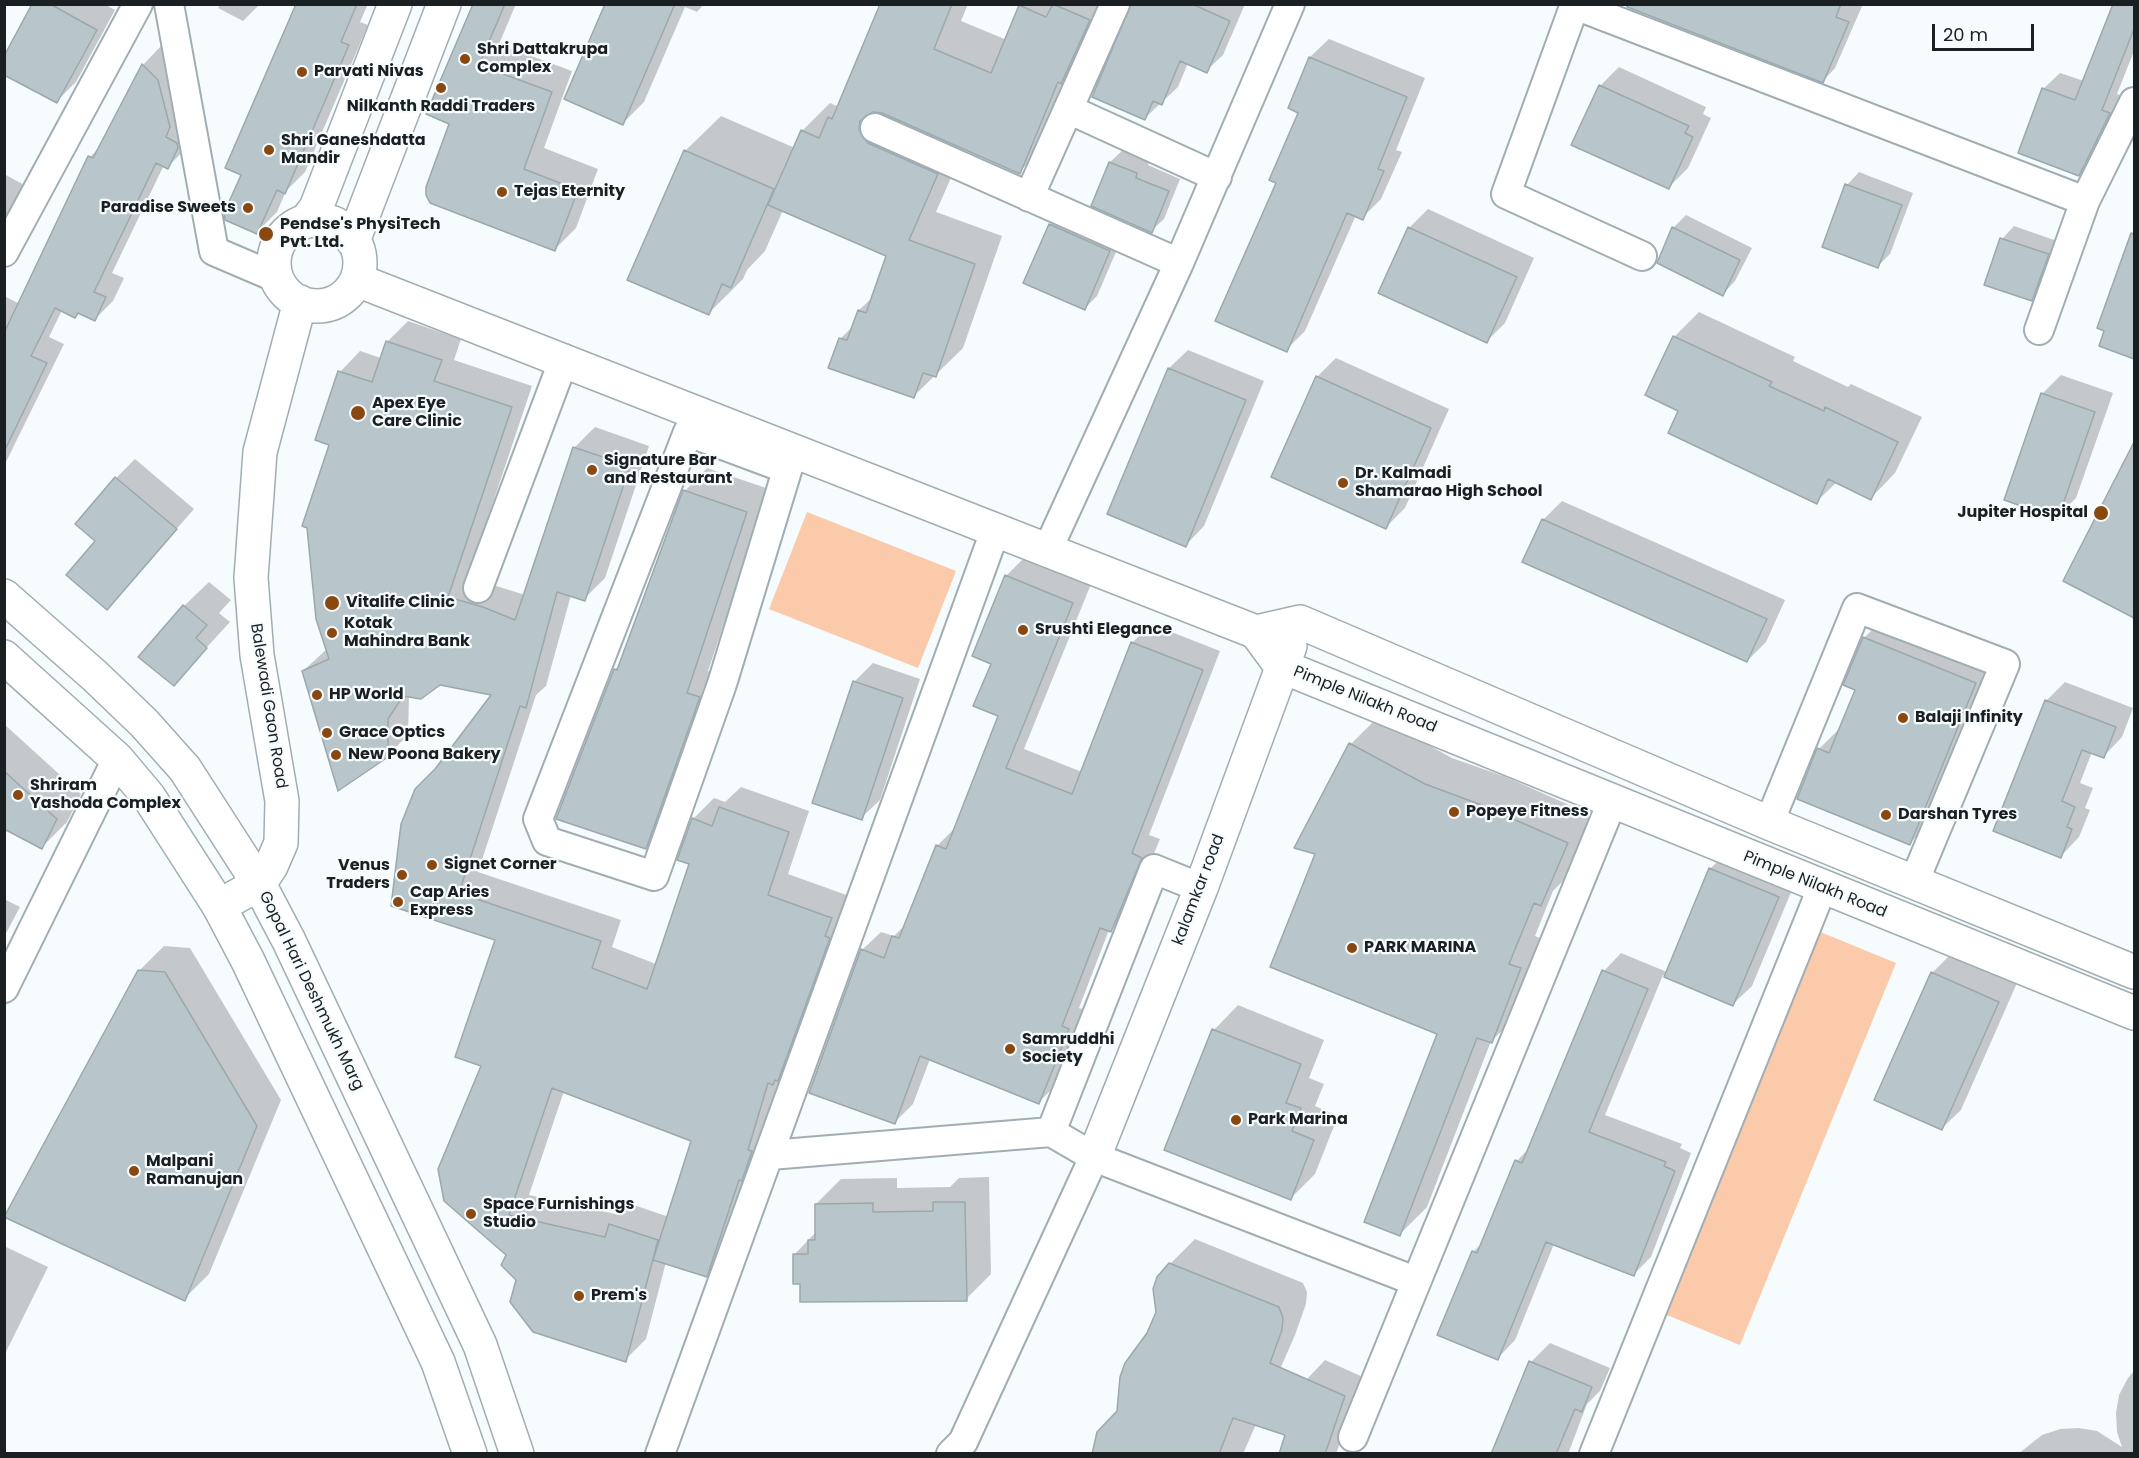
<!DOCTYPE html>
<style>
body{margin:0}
#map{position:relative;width:2139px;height:1458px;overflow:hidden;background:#f6fbfe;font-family:Poppins,sans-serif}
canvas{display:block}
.frame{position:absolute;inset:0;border:6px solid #1a1f21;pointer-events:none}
.scale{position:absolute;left:1932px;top:24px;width:102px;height:27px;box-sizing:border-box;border:3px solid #1a1f21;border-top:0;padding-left:8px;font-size:18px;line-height:21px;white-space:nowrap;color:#1a1f21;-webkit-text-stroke:4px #f6fbfe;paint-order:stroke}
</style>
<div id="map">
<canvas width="2139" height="1458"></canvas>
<div class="frame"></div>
<div class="scale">20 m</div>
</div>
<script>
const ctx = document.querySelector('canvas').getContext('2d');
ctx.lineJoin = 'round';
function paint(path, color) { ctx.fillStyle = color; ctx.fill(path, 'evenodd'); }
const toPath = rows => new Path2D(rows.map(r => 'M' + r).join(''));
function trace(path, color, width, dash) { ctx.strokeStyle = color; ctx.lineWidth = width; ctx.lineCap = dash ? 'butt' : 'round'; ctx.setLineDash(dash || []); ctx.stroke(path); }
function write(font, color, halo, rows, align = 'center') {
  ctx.font = font + ' Poppins,sans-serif'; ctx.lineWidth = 4.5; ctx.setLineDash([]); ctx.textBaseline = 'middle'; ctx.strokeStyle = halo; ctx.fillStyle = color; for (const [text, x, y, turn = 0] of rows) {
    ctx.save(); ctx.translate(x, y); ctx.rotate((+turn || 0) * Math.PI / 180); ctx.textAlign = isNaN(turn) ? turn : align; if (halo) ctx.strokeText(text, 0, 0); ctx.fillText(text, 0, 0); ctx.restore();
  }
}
paint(toPath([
 [807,512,956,571,918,668,769,609],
 [1813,929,1896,963,1740,1345,1657,1311]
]), '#facaaa');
paint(toPath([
 [34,4,104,4,115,10,76,82,57,101],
 [220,4,260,4,243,21,218,8],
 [291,4,368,4,360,22,368,25,305,172,286,191,277,212,257,232,243,174,297,7],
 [474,4,516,4,499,44,572,71,544,148,598,169,576,228,555,249,451,123],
 [607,4,704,4,697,12,685,7,644,102,623,123],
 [882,4,968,4,961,21,1007,40,1021,4,1111,4,1047,145,1019,172,964,148,936,212,1002,236,963,348,914,396,840,339,854,325,859,310,874,296,888,255,783,210,765,251,747,270,743,279,708,314,629,279,686,150,721,116,795,148,802,131,830,103,839,107],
 [1132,4,1245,4,1223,55,1206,71,1188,63,1178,87,1145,118],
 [1624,4,1863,4,1835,68,1823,81],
 [2115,4,2134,4,2134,51,2117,94,2126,97,2096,157,2079,174,2043,89,2060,73,2084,81],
 [1329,39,1425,78,1396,150,1402,152,1381,199,1362,218,1356,215,1305,331,1286,350,1278,182,1300,112,1290,108,1310,57],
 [161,46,176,61,186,148,168,167,164,165,112,273,124,278,113,301,95,319,80,312,75,316,62,310,49,337,64,344,4,466,4,296,20,304,90,157,101,146,143,65],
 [1619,67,1706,107,1703,114,1711,118,1688,168,1669,187,1600,86],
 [1123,150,1149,161,1148,165,1180,179,1164,219,1151,231,1110,162],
 [1859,172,1913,193,1890,254,1878,266,1824,246,1847,185],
 [4,174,28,187,4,231],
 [1428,209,1534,258,1505,323,1486,342,1409,228],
 [1063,212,1122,238,1097,296,1085,308,1050,225],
 [1686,215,1752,248,1735,281,1723,294,1673,228],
 [2014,226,2060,242,2044,287,2031,300,2002,239],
 [2134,257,2134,357,2101,345,2118,274],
 [1699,312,1795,357,1793,361,1848,387,1851,384,1922,417,1895,473,1871,498,1837,482,1816,502,1680,411,1674,337],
 [408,321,461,339,454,360,532,386,468,577,525,595,574,448,595,427,649,446,605,578,584,599,571,595,546,686,536,695,478,872,621,920,612,947,656,964,691,863,693,819,714,798,725,802,741,787,809,811,788,874,852,897,727,1254,706,1275,666,1262,646,1339,625,1360,517,1279,507,1254,483,1065,496,939,392,905,438,768,494,694,440,684,409,696,408,735,387,756,303,671,327,649,331,444,340,372,360,351,381,358,387,342],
 [564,1091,693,1140,669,1217,631,1204,620,1215,529,1195],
 [1188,350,1264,381,1204,526,1186,545,1169,368],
 [1336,358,1449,409,1405,508,1386,527,1317,377],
 [2061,375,2113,393,2076,498,2057,517,2042,394],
 [2134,445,2134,616,2065,580],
 [135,459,194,509,107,608,98,540,116,478],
 [707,468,769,489,708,671,721,675,668,825,646,848,558,818,615,669,621,664,685,491],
 [1562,501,1785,600,1766,642,1747,661,1543,520],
 [1025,557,1091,584,1024,749,1082,772,1132,643,1151,624,1220,651,1149,835,1160,839,1130,912,1109,930,1079,1008,1086,1010,1057,1084,1038,1103,930,1059,913,1104,894,1123,862,950,881,932,894,936,906,924,937,846,956,827,1000,715,993,663,1006,576],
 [209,582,231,600,219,613,230,622,173,684,184,606],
 [1883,619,1994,664,1928,825,1909,844,1819,749,1838,730,1840,731,1857,689,1864,638],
 [873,663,920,679,880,800,861,818,854,682],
 [2065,682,2133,708,2122,737,2104,756,2092,752,2080,783,2093,788,2085,808,2090,810,2079,837,2061,856,2046,701],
 [1378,717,1452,758,1506,777,1594,816,1567,877,1553,891,1535,936,1547,941,1519,1015,1491,1041,1427,1207,1399,1235,1439,1033,1317,853,1351,744],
 [4,724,81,794,67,822,42,847,4,827],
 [1729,850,1797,878,1752,986,1733,1004,1663,975,1605,1115,1682,1144,1680,1148,1691,1153,1651,1257,1633,1275,1554,1244,1515,1340,1498,1358,1473,1252,1484,1241,1517,1161,1530,1147,1604,971,1621,953,1667,972,1710,869],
 [4,899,20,907,4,937],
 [164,946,190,948,281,1100,209,1274,184,1299,139,971],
 [1951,954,2017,983,1961,1110,1942,1128,1932,973],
 [1238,1005,1324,1040,1309,1078,1324,1084,1315,1106,1338,1116,1315,1174,1290,1199,1214,1030],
 [989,1177,991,1274,966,1299,801,1283,794,1255,816,1232,816,1204,841,1179,897,1178,897,1188,950,1187,959,1178],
 [1195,1239,1303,1283,1307,1292,1306,1304,1295,1335,1243,1454,1096,1454,1119,1412,1158,1312,1170,1264],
 [4,1246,48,1267,4,1356],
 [1550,1343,1610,1368,1600,1391,1587,1404,1568,1454,1492,1454,1531,1362],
 [1325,1360,1363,1377,1336,1454,1280,1454,1307,1379],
 [2134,1371,2134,1454,2018,1454,2042,1435,2060,1429,2079,1428,2097,1431,2122,1447,2117,1432,2116,1413,2119,1395,2128,1378]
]), '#0003');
const building = toPath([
 [32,4,50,4,97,30,57,103,4,75,4,56,32,4],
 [296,4,357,4,341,42,349,45,285,194,277,190,257,234,225,220,224,213,241,175,225,168,296,4],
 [473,4,505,4,479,65,552,92,524,169,578,190,555,251,430,203,426,195,426,187,449,124,426,114,473,4],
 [605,4,675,4,623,125,564,99,605,4],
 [880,4,952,4,934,49,991,73,1019,5,1046,17,1053,4,1090,20,1061,84,1058,82,1020,174,882,113,873,112,860,121,859,130,868,143,938,174,909,240,975,264,936,377,923,373,914,398,828,368,839,338,847,340,858,310,866,313,886,256,768,205,801,130,819,138,828,117,832,119,880,4],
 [1131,4,1192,4,1230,21,1207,73,1180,61,1162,105,1153,101,1145,120,1092,97,1131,4],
 [1627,4,1841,4,1836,17,1849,22,1823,83,1627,7,1627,4],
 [2113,4,2134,4,2134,29,2102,110,2110,113,2079,176,2018,153,2042,88,2075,100,2113,4],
 [1309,57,1407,97,1378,169,1384,171,1363,220,1347,213,1287,352,1215,321,1276,183,1269,180,1298,113,1288,108,1309,57],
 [142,64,158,80,170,127,166,137,177,143,178,148,168,169,156,163,94,292,106,297,95,321,78,313,75,318,55,308,31,356,47,363,4,452,4,333,88,156,93,158,142,64],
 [1599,85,1689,126,1685,133,1693,137,1669,189,1571,145,1599,85],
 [684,150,774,189,731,288,722,284,709,315,627,280,684,150],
 [1109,162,1137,173,1136,178,1169,191,1152,233,1091,206,1109,162],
 [1845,184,1902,205,1878,268,1822,247,1845,184],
 [1049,224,1110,251,1085,310,1023,283,1049,224],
 [1408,227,1517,277,1487,343,1378,293,1408,227],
 [1672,227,1740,260,1723,296,1657,263,1672,227],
 [2131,233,2134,234,2134,359,2099,346,2104,331,2097,328,2131,233],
 [2000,238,2049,254,2032,301,1984,285,2000,238],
 [1673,336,1772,382,1769,386,1824,411,1825,407,1898,442,1871,500,1828,479,1817,504,1668,433,1678,411,1645,395,1673,336],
 [386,341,442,360,434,381,512,407,448,597,483,607,515,620,573,447,630,466,585,601,557,592,526,708,520,706,459,893,601,941,592,968,647,989,689,864,677,860,692,818,712,826,719,807,789,832,768,895,832,918,825,936,830,938,778,1081,775,1080,773,1085,768,1083,748,1150,752,1151,742,1181,739,1180,707,1277,653,1260,691,1141,552,1088,509,1215,605,1237,609,1224,658,1240,626,1362,533,1332,510,1302,516,1280,501,1265,506,1255,444,1201,438,1169,481,1066,455,1057,495,940,391,906,401,824,415,789,435,769,491,695,440,685,421,699,403,696,388,719,388,757,338,791,302,671,329,659,316,619,307,528,302,526,329,445,315,440,338,371,372,382,386,341],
 [1168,368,1246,400,1186,547,1107,514,1168,368],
 [1316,376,1431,428,1386,529,1271,477,1316,376],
 [2041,393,2095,412,2058,519,2004,500,2041,393],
 [2134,442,2134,618,2063,581,2134,442],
 [115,477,177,529,107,610,66,575,95,541,75,524,115,477],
 [683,490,747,512,687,693,700,697,646,849,556,819,614,669,617,670,683,490],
 [1542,519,1767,619,1747,662,1522,562,1542,519],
 [1005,575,1073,603,1006,768,1072,794,1131,642,1203,670,1132,853,1142,858,1111,932,1100,928,1062,1026,1069,1029,1039,1104,920,1056,895,1124,809,1093,861,949,884,958,892,936,899,938,936,845,946,849,998,716,973,706,991,664,972,656,1005,575],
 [183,605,207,625,196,638,207,648,174,686,138,657,183,605],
 [1863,637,1976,683,1910,845,1797,799,1817,748,1829,753,1855,690,1843,685,1863,637],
 [853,681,903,698,862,820,812,803,853,681],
 [2045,700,2116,727,2104,758,2082,750,2062,801,2075,807,2067,827,2072,829,2061,858,1993,831,2045,700],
 [1349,743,1425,784,1479,804,1568,843,1541,906,1534,903,1509,964,1521,968,1492,1043,1477,1038,1400,1236,1364,1222,1437,1034,1270,967,1315,854,1294,848,1349,743],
 [4,771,57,819,42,849,4,829,4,771],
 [1709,868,1779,897,1733,1006,1664,977,1709,868],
 [138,970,165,972,257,1126,185,1301,4,1217,138,970],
 [1602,970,1648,989,1589,1132,1666,1162,1664,1166,1675,1171,1634,1276,1546,1242,1498,1360,1437,1335,1472,1251,1477,1253,1515,1160,1522,1163,1602,970],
 [1931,972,1999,1002,1942,1130,1874,1100,1931,972],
 [1212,1029,1301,1064,1286,1103,1301,1108,1292,1131,1314,1140,1291,1200,1164,1150,1212,1029],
 [933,1202,965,1202,967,1301,800,1302,800,1284,793,1284,793,1254,808,1254,808,1240,815,1240,815,1204,873,1203,873,1212,933,1211,933,1202],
 [1169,1263,1279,1307,1283,1318,1282,1330,1270,1363,1345,1396,1325,1454,1279,1454,1285,1435,1233,1418,1219,1454,1092,1454,1097,1432,1117,1411,1120,1377,1125,1363,1147,1333,1156,1312,1153,1289,1157,1277,1169,1263],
 [1529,1361,1592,1387,1582,1412,1575,1409,1556,1454,1491,1454,1529,1361]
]);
paint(building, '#b8c5cb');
trace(building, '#9ba8ad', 1.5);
const street = toPath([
 [169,4,214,251,277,278],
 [1575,4,1506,194,1642,256],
 [1575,5,2085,201],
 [1068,109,1217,177],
 [875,128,1179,263],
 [1029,197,1115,4],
 [4,252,138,4],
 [2039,330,2085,201,2134,102],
 [787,469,688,432,538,819,547,841,654,876,722,684,793,451],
 [1047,551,1179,263,1290,4],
 [478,588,564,359],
 [1769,823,1857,608,2005,664,1914,882],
 [4,988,117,759],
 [1051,1132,1154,869,1201,888],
 [770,1155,1051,1132,1094,1157,1415,1281],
 [1353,1437,1612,802],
 [660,1454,995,531],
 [951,1454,963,1442,1094,1157],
 [1594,1454,1822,888]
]);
const secondary = toPath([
 '274 263a43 43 0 1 1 86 0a43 43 0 1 1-86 0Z',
 [306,221,316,208,395,4],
 [353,241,444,4],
 [357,280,1256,632],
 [1256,632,1281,666,2134,1013],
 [1256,632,1300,622,1769,823,2134,972],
 [219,906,259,884,271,866,281,843,282,801,257,655,251,578,260,452,300,302],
 [1094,1157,1201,888,1290,646]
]);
const primary = toPath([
 [4,596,95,676,144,723,185,769,259,884,289,941,480,1345,517,1454],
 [4,657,117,759,149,797,219,906,248,961,438,1362,470,1454]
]);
trace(street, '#a0aeb3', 32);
trace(secondary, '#a0aeb3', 36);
trace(primary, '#a0aeb3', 36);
trace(street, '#fff', 28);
trace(secondary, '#fff', 33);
trace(primary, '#fff', 33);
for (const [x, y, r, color] of [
 [465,59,6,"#88480f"],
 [302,72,6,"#88480f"],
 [441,88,6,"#88480f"],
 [269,150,6,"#88480f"],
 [502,192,6,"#88480f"],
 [248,208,6,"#88480f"],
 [266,234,8,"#88480f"],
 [358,413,8,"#88480f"],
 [592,470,6,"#88480f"],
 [1343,483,6,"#88480f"],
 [2101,513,8,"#88480f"],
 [332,603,8,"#88480f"],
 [1023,630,6,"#88480f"],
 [332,633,6,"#88480f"],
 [317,695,6,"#88480f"],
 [1903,718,6,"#88480f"],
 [327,733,6,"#88480f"],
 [336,755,6,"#88480f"],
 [18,795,6,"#88480f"],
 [1454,812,6,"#88480f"],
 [1886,815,6,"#88480f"],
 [432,865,6,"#88480f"],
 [402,875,6,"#88480f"],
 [398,902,6,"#88480f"],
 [1352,948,6,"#88480f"],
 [1010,1049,6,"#88480f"],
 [1236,1120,6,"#88480f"],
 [134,1171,6,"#88480f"],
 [471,1214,6,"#88480f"],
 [579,1296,6,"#88480f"]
]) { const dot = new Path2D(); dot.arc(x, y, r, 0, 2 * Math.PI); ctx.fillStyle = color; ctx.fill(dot); trace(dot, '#f6fbfe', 2); }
write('bold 16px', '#1a1f21', '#f6fbfe', [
 ["Shri Dattakrupa",477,50],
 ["Complex",477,68],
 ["Parvati Nivas",314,72],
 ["Nilkanth Raddi Traders",441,107,"center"],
 ["Shri Ganeshdatta",281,141],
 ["Mandir",281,159],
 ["Tejas Eternity",514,192],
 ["Paradise Sweets",236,208,"right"],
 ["Pendse's PhysiTech",280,225],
 ["Pvt. Ltd.",280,243],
 ["Apex Eye",372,404],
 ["Care Clinic",372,422],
 ["Signature Bar",604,461],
 ["and Restaurant",604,479],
 ["Dr. Kalmadi",1355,474],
 ["Shamarao High School",1355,492],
 ["Jupiter Hospital",2088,513,"right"],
 ["Vitalife Clinic",346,603],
 ["Kotak",344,624],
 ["Mahindra Bank",344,642],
 ["Srushti Elegance",1035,630],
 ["HP World",329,695],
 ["Balaji Infinity",1915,718],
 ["Grace Optics",339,733],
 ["New Poona Bakery",348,755],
 ["Shriram",30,786],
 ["Yashoda Complex",30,804],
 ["Popeye Fitness",1466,812],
 ["Darshan Tyres",1898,815],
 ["Signet Corner",444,865],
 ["Venus",390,866,"right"],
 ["Traders",390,884,"right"],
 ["Cap Aries",410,893],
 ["Express",410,911],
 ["PARK MARINA",1364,948],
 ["Samruddhi",1022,1040],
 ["Society",1022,1058],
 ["Park Marina",1248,1120],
 ["Malpani",146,1162],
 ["Ramanujan",146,1180],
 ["Space Furnishings",483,1205],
 ["Studio",483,1223],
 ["Prem's",591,1296]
], 'left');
write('16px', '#1a1f21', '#f6fbfe', [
 ["Pimple Nilakh Road",1365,700,22],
 ["Balewadi Gaon Road",268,706,81],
 ["Pimple Nilakh Road",1815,885,22],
 ["kalamkar road",1199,890,-69],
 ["Gopal Hari Deshmukh Marg",311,991,64]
]);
</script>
